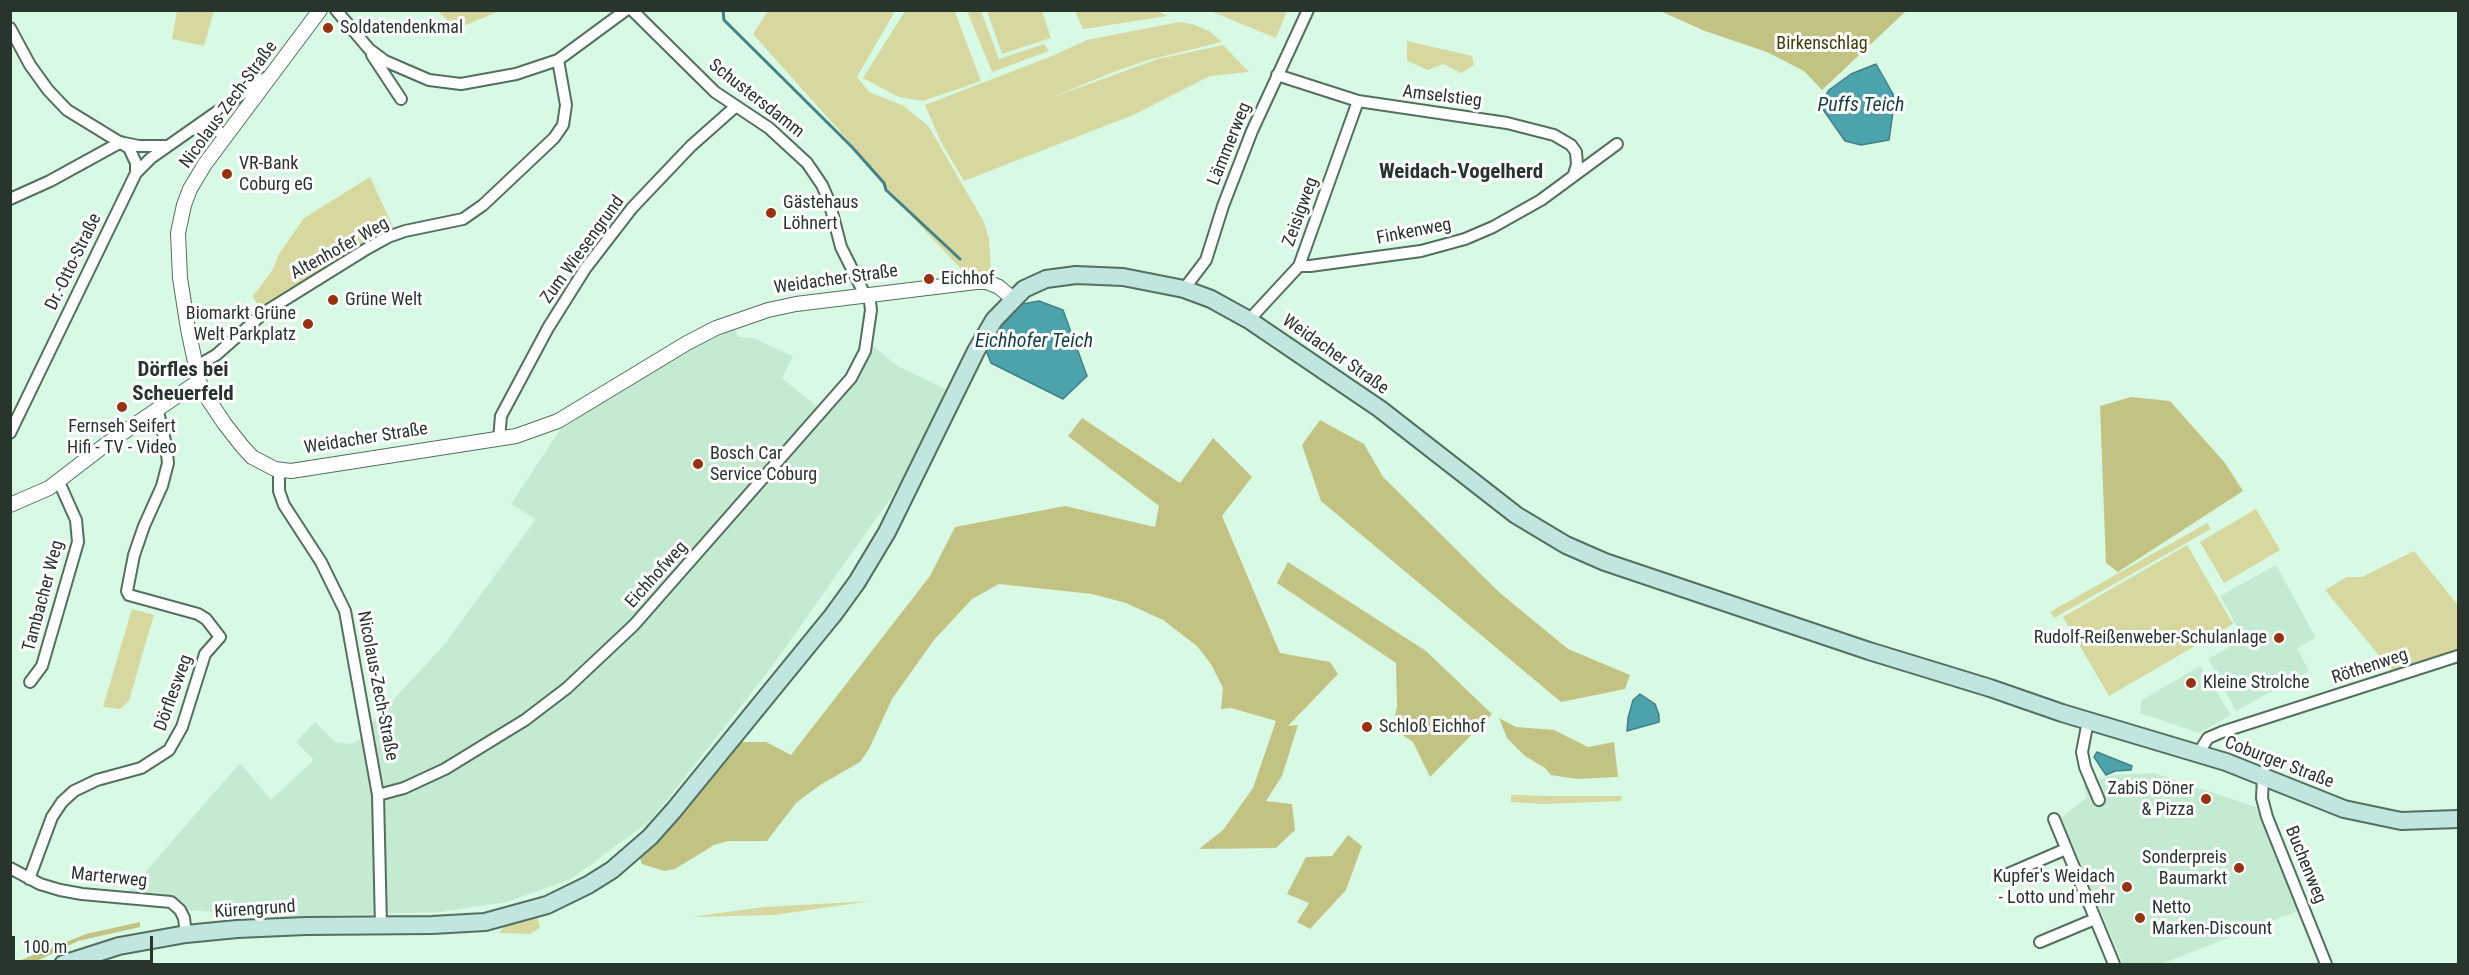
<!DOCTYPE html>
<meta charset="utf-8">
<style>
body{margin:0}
#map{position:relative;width:2469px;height:975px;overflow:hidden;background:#d8f9e3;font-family:"Roboto Condensed",sans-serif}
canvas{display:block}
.frame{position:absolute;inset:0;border:12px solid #28352d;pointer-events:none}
.scale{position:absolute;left:12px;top:936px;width:141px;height:27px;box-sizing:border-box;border:3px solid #28352d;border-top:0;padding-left:8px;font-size:18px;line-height:21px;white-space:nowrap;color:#28352d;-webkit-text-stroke:4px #fff;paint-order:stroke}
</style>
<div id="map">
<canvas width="2469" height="975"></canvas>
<div class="frame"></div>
<div class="scale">100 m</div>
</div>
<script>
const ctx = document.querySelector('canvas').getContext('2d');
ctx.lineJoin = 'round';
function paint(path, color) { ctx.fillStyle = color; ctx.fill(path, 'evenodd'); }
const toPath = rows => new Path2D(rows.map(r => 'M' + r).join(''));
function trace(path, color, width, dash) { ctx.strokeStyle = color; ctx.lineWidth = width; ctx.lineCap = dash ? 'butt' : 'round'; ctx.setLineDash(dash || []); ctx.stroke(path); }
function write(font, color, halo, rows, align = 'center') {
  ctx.font = font + ' "Roboto Condensed",sans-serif'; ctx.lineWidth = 6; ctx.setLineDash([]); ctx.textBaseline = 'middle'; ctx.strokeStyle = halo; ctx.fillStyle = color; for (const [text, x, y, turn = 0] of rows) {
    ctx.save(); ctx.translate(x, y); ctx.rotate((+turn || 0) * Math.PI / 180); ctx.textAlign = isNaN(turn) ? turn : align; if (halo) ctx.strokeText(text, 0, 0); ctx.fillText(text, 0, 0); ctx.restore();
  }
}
paint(toPath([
 [734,329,738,337,753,338,793,356,782,378,825,413,860,374,873,346,899,367,950,391,916,462,771,668,651,820,571,879,507,902,440,912,287,917,187,910,180,900,165,894,128,892,240,763,271,800,314,760,296,742,315,722,335,742,350,744,359,740,369,726,444,645,536,519,511,504,560,430,665,361],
 [2276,565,2316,638,2297,648,2309,671,2236,711,2208,659,2244,639,2220,596],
 [2200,666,2231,715,2199,733,2140,713,2142,700],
 [2154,773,2256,807,2298,911,2161,964,2123,964,2061,818,2087,797,2083,785,2113,775]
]), '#c4ebd2');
paint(toPath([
 [954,10,981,81,923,101,899,97,863,78,905,11],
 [177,11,214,11,204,46,172,39],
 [438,11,500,11,456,29],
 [768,11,895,11,857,77,869,92,904,106,929,127,984,222,989,239,991,272,964,272,882,185,884,183,853,146,753,34],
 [967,11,981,11,999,59,1044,44,1049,51,992,72],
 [987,11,1042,11,1051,38,1002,54],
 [1075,11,1158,11,1168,16,1083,29],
 [1210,11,1287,11,1276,38],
 [1179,22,1192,24,1209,31,1222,42,1148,60,1111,73,1048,99,1158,59,1223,45,1249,72,1210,76,1133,115,964,181,941,142,925,105,1052,56,1087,40],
 [1407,41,1472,56,1474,65,1461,73,1443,64,1428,70,1407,61],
 [370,177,394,229,375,237,262,307,258,307,253,296,272,271,279,254,304,218],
 [2256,509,2280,550,2224,583,2200,542],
 [2207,523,2211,529,2054,618,2050,612],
 [2187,545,2233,624,2109,696,2063,617],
 [2414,551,2458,605,2458,649,2392,671,2325,590,2347,577,2362,577],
 [132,609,154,615,144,648,129,701,120,709,103,707],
 [1511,795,1550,796,1622,796,1621,801,1543,804,1511,802],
 [871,901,774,915,691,917,764,907],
 [537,916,540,928,530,934,499,933,505,925]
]), '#d7d89f');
paint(toPath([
 [1660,11,1906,11,1822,90,1804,71,1767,52,1705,31],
 [2131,397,2170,401,2225,463,2243,491,2118,572,2106,563,2100,406],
 [1082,418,1180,483,1213,438,1252,477,1222,516,1280,653,1330,662,1338,674,1288,726,1298,725,1282,776,1266,801,1292,804,1295,830,1276,848,1199,849,1223,830,1253,788,1276,721,1231,708,1221,709,1223,688,1211,664,1197,646,1163,620,1126,603,1092,594,999,584,972,599,934,640,892,699,869,749,860,762,820,785,796,803,767,841,728,841,714,845,675,869,664,871,642,864,640,858,737,742,766,742,791,755,930,576,955,527,1065,506,1155,527,1159,506,1068,436],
 [1320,420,1364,444,1383,477,1500,593,1568,649,1630,675,1625,689,1561,702,1321,501,1302,445],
 [1288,562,1426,651,1492,714,1430,777,1413,742,1392,728,1397,707,1396,663,1277,583],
 [1499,718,1516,727,1554,730,1588,747,1614,742,1618,777,1577,779,1551,775,1545,768,1525,756,1507,738],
 [1348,835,1362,846,1346,890,1310,929,1297,922,1309,903,1287,894,1306,857,1332,856],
 [140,922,140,927,78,941,31,964,11,964,86,934]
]), '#c2c383');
const water = toPath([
 [1876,64,1893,94,1894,105,1889,140,1861,145,1845,141,1820,105,1829,90,1851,74,1876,64],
 [1039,301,1063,310,1087,376,1063,399,991,363,985,348,994,332,1017,305,1039,301],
 [1640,694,1655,704,1659,715,1659,722,1627,731,1628,718,1633,700,1640,694],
 [2097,752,2132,766,2131,770,2115,771,2106,775,2094,757,2097,752]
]);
paint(water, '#4da3ac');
trace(water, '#428286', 1.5);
trace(toPath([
 [723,10,724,20,852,147,884,183,886,190,960,259]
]), '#428286', 3);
const minor = toPath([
 [336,10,369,49,385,61,429,80,461,84,516,74,558,60,626,10],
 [632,10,715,92,769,128,807,163,822,185,829,201,841,247,865,295],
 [10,28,30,65,48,90,67,110,129,148,136,163,136,173],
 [372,55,401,99],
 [1277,75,1358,101,1507,123,1554,135,1571,145,1576,152,1577,165,1574,174],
 [201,126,212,124,225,138],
 [124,143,139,146,168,146],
 [10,199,50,181,121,142],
 [1299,266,1310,266,1421,251,1465,239,1493,227,1541,200,1617,144],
 [1184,289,1206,260,1223,206,1252,131,1308,10],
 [1249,320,1299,266,1358,101],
 [195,367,216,355,265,312,368,248,388,237,405,231,463,219,483,205,554,138,563,125,566,105,558,60],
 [10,433,136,173,151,158,265,78],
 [499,439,501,416,548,328,585,269,632,208,691,146,735,107],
 [279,470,279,491,284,505,321,562,345,611,378,795,381,926],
 [30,682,42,666,78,542,76,520,59,482],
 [2088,721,2082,752,2085,767,2099,800],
 [2198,754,2208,738,2222,732,2458,656],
 [2263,777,2262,798,2267,817,2326,964],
 [378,795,404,788,445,769,525,720,567,688,634,625,851,378,865,351,871,310,869,294],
 [2054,819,2114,964],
 [10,868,40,884,60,890,82,894,171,902,180,910,184,918,186,934],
 [2008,874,2066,849],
 [29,879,52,817,62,802,74,791,97,780,141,768,169,750,182,727,205,654,220,637,206,619,198,614,129,595,127,591,134,555,144,526,162,486,168,463,166,445,157,408],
 [2040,942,2095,919]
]);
const tertiary = toPath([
 [320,10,205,164,190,189,184,205,178,233,180,278,188,329,199,381,204,393,224,423,242,446,252,457,275,469,291,471,516,436,558,421,687,343,716,328,768,310,796,304,976,282,987,282,999,287,1013,299],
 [10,505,49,488,105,445,199,381]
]);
const secondary = toPath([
 [63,964,119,946,186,934,237,929,306,926,432,925,485,922,547,905,588,885,612,870,650,837,674,810,833,615,857,582,887,532,976,351,994,320,1024,289,1046,279,1076,275,1123,277,1184,289,1211,299,1249,320,1380,409,1516,515,1566,545,1605,562,1869,651,1990,688,2062,713,2226,762,2344,809,2401,821,2458,819]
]);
trace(minor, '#53705e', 14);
trace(tertiary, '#53705e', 16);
trace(secondary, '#53705e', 20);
trace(minor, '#fff', 10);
trace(tertiary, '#fff', 14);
trace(secondary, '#c1e6e0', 16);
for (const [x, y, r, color] of [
 [328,28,6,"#98310f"],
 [227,174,6,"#98310f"],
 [771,213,6,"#98310f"],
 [929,279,6,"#98310f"],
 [333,300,6,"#98310f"],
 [308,324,6,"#98310f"],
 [122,407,6,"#98310f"],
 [698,464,6,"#98310f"],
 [2279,638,6,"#98310f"],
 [2191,683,6,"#98310f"],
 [1367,727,6,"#98310f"],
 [2206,799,6,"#98310f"],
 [2239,868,6,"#98310f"],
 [2127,887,6,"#98310f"],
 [2140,918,6,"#98310f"]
]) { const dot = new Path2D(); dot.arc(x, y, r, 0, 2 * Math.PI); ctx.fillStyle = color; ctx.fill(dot); trace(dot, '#fff', 2); }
write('18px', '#28352d', '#fff', [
 ["Soldatendenkmal",340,28],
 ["VR-Bank",239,164],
 ["Coburg eG",239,185],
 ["Gästehaus",783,203],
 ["Löhnert",783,224],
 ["Eichhof",941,279],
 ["Grüne Welt",345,300],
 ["Biomarkt Grüne",296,314,"right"],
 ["Welt Parkplatz",296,335,"right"],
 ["Fernseh Seifert",122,427,"center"],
 ["Hifi - TV - Video",122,448,"center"],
 ["Bosch Car",710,454],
 ["Service Coburg",710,475],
 ["Rudolf-Reißenweber-Schulanlage",2267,638,"right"],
 ["Kleine Strolche",2203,683],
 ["Schloß Eichhof",1379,727],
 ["ZabiS Döner",2194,789,"right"],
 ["& Pizza",2194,810,"right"],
 ["Sonderpreis",2227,858,"right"],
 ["Baumarkt",2227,879,"right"],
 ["Kupfer's Weidach",2115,877,"right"],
 ["- Lotto und mehr",2115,898,"right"],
 ["Netto",2152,908],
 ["Marken-Discount",2152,929]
], 'left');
write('18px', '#3d3c09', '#fff', [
 ["Birkenschlag",1822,44]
]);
write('18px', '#28352d', '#fff', [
 ["Amselstieg",1442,97,7],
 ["Schustersdamm",756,99,38],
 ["Nicolaus-Zech-Straße",229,105,-54],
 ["Lämmerweg",1230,144,-68],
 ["Zeisigweg",1301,212,-70],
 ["Finkenweg",1414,232,-11],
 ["Altenhofer Weg",340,249,-29],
 ["Zum Wiesengrund",583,250,-54],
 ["Dr.-Otto-Straße",74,262,-64],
 ["Weidacher Straße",836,280,-8],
 ["Weidacher Straße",1335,355,35],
 ["Weidacher Straße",366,439,-9],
 ["Eichhofweg",657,575,-48],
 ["Tambacher Weg",44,596,-75],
 ["Röthenweg",2370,667,-18],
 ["Nicolaus-Zech-Straße",377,686,79],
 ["Dörflesweg",174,693,-70],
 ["Coburger Straße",2279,763,21],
 ["Buchenweg",2305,865,68],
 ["Marterweg",109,878,6],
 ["Kürengrund",255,910,-4]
]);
write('italic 20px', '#153e42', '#fff', [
 ["Puffs Teich",1861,106],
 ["Eichhofer Teich",1034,342]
]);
write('bold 21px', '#28352d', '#fff', [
 ["Weidach-Vogelherd",1461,173],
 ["Dörfles bei",183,371],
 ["Scheuerfeld",183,395]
]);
</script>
